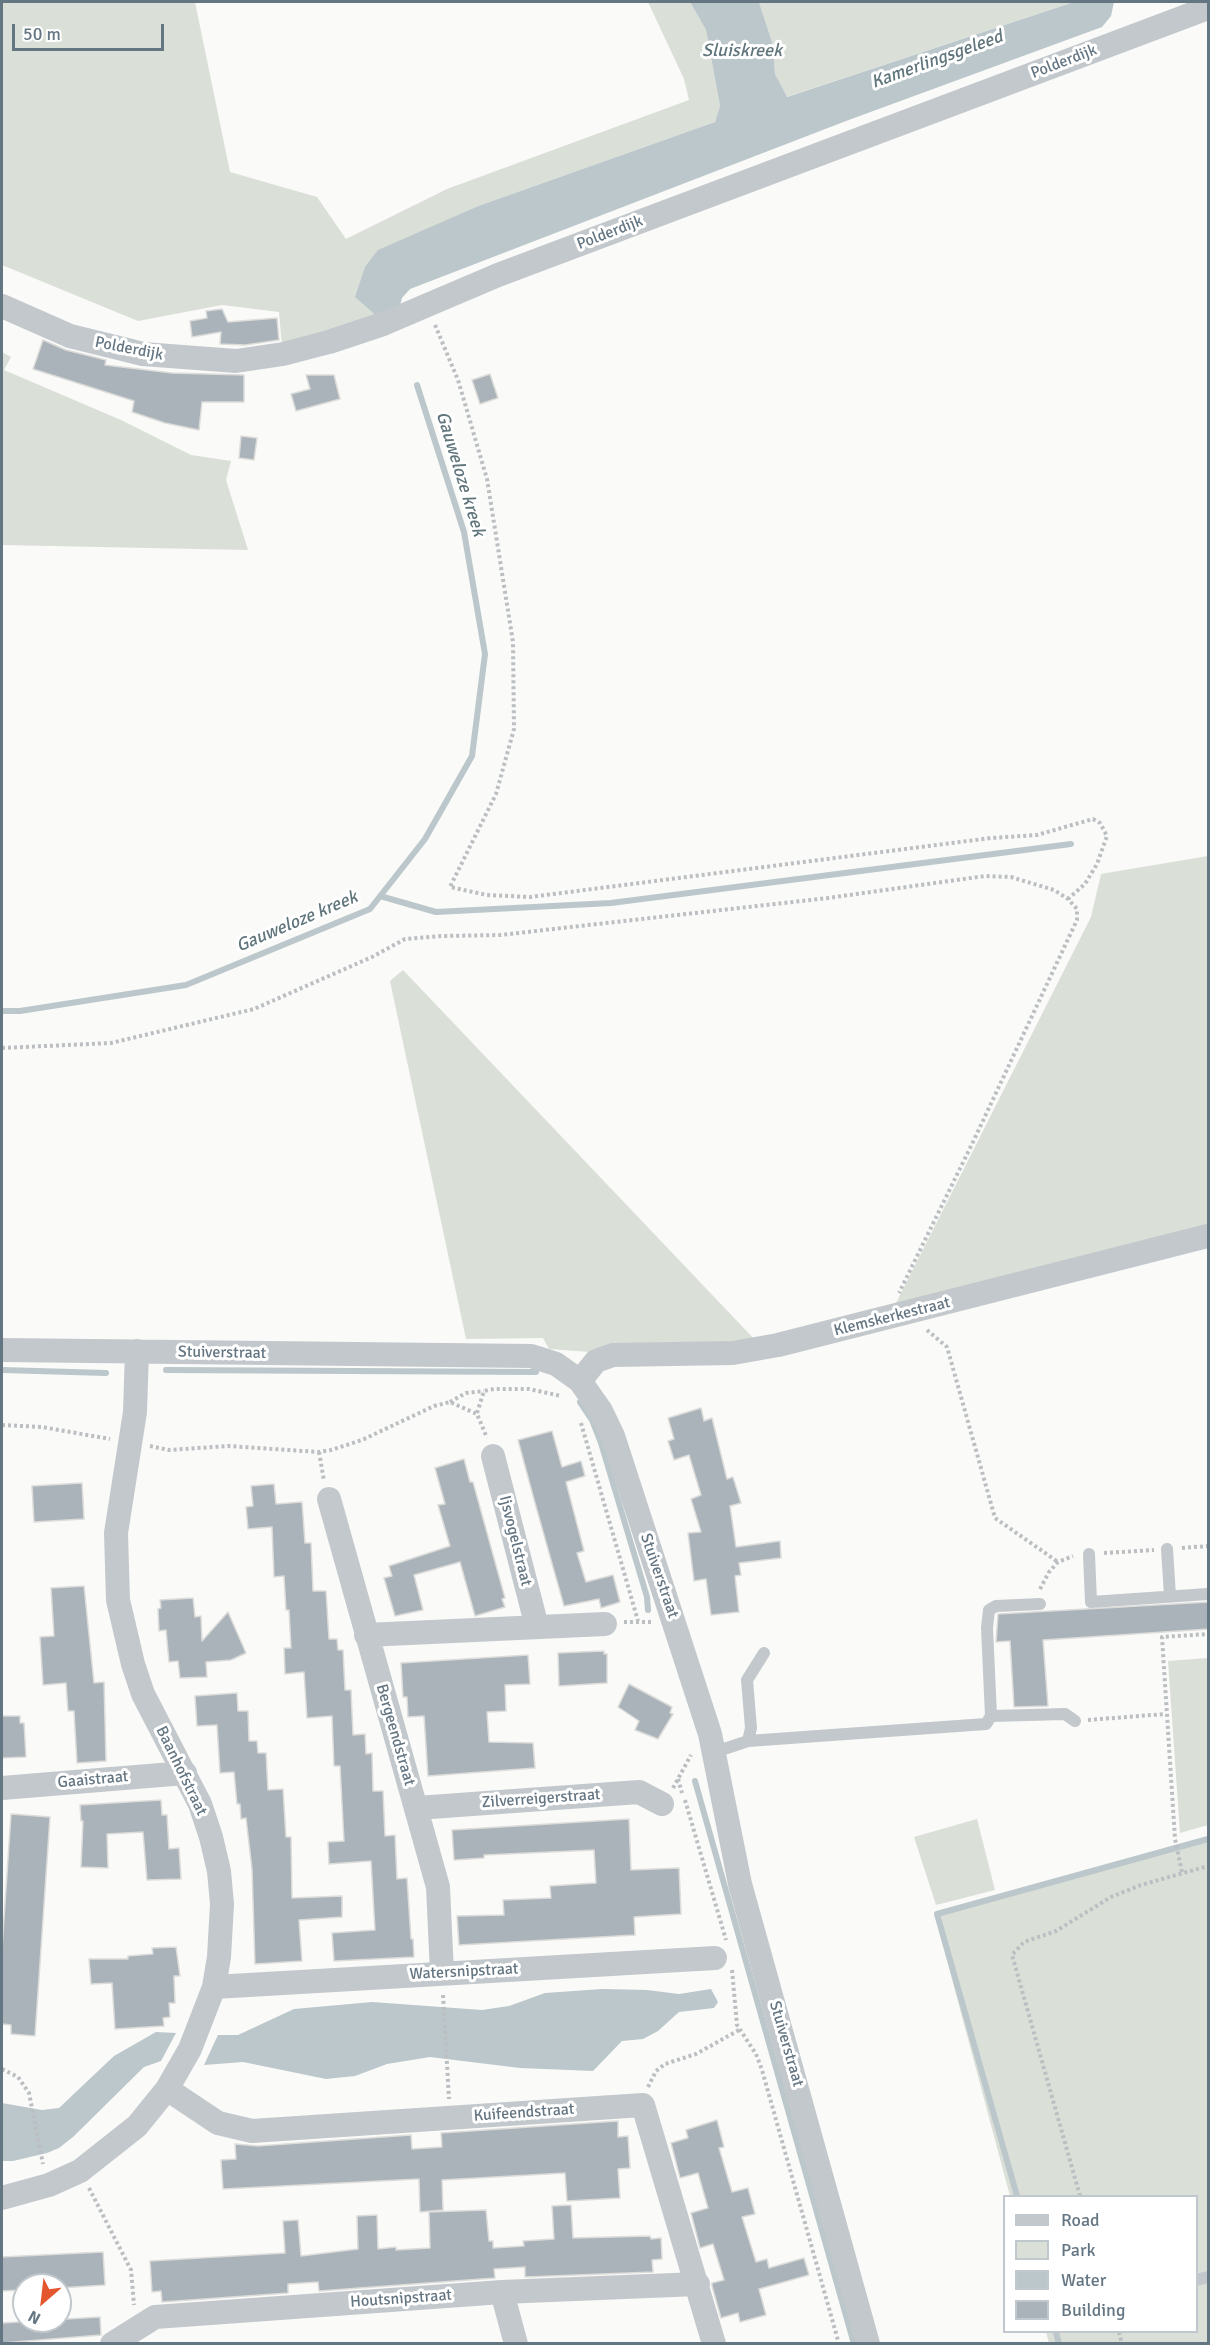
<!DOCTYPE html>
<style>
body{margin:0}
#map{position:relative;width:1210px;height:2345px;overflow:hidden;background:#fafaf8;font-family:Signika,sans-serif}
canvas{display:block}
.frame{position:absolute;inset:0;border:3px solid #657683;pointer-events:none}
.legend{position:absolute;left:1003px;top:2195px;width:195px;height:138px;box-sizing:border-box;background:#fff;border:2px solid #c1c8cd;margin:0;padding:8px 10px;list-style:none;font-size:18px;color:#657683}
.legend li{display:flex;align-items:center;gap:12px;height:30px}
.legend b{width:30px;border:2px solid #c1c8cd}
.north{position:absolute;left:12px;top:2273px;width:60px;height:60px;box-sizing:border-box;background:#fff;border:2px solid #c1c8cd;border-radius:50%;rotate:208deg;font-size:16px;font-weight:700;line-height:24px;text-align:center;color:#657683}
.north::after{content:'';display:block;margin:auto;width:21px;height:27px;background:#e4572e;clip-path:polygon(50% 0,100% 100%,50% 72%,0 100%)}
.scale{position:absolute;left:12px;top:24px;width:152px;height:27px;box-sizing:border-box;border:3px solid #657683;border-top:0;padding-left:8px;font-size:18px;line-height:21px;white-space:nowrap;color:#657683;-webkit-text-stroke:4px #fff;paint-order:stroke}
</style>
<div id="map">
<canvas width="1210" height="2345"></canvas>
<div class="frame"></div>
<ul class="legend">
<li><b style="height:8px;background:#c3c8cc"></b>Road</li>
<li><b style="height:16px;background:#dadfd7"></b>Park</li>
<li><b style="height:16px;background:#bbc7cb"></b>Water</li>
<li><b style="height:16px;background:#aab3b9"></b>Building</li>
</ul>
<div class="north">N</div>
<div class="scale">50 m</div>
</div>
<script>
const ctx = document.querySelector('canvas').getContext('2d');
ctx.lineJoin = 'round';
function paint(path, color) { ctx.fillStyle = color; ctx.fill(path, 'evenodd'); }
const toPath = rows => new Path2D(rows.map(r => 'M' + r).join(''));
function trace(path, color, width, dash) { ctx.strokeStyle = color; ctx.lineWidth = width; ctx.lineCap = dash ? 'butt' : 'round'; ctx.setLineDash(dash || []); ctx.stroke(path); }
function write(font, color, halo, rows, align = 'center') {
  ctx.font = font + ' Signika,sans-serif'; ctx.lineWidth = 6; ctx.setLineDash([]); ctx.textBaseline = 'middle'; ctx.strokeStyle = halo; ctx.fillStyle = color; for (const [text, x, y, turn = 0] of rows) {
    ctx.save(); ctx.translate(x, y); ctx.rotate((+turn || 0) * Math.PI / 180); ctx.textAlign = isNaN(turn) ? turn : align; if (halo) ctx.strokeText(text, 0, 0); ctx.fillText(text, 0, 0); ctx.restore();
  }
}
paint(toPath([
 [2,2,195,2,230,172,317,197,346,239,447,189,689,100,684,79,648,2,690,2,706,30,720,106,715,122,481,205,379,318,282,347,279,312,222,305,138,321,2,265],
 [759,2,1074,2,786,97,775,74,773,45],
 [2,352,11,357,4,370,121,420,191,455,231,461,226,480,248,550,2,545],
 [1208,856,1208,1228,892,1311,1091,917,1101,874],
 [403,970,757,1342,590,1352,549,1349,543,1338,466,1339,390,981],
 [1208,1658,1208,1825,1180,1833,1168,1661],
 [977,1819,995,1890,936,1905,914,1837],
 [1208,1840,1208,2343,1049,2343,1046,2332,1196,2332,1196,2196,1010,2196,934,1912]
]), '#dadfd7');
paint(toPath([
 [690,2,759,2,773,45,775,74,787,97,1074,2,1114,2,1111,16,1102,27,846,121,410,289,402,298,399,309,379,318,355,297,365,267,378,250,481,205,715,122,720,106,706,30],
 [602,1989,647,1990,679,1994,711,1989,718,2002,714,2008,679,2012,658,2031,643,2039,622,2041,593,2071,520,2068,430,2057,387,2064,355,2076,326,2079,243,2062,204,2065,218,2035,238,2035,294,2009,372,2002,482,2010,509,2006,545,1993],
 [156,2032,176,2033,161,2061,144,2067,73,2137,59,2148,47,2153,13,2161,2,2161,2,2103,42,2110,59,2108,114,2056]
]), '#bbc7cb');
trace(toPath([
 [380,896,436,912,611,903,1071,844],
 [2,1011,20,1011,186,985,370,909,425,839,472,756,485,654,464,532,417,385],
 [2,1370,106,1373],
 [166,1370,536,1372],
 [580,1402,592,1420,601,1443,647,1597,648,1610],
 [695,1781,854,2344],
 [1017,2196,937,1914,1208,1839],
 [1056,2332,1059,2344]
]), '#bbc7cb', 6);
const building = toPath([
 [222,309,228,322,277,318,279,340,245,345,220,344,221,332,192,337,190,321,207,318,206,311,222,309],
 [43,340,66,350,106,360,105,365,172,373,244,375,244,402,202,402,199,430,165,423,132,412,134,401,33,369,43,340],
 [490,374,498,398,480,404,472,380,490,374],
 [306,375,334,375,340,399,296,411,291,394,310,389,306,375],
 [241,436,257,438,254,460,239,458,241,436],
 [701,1408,704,1421,712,1418,727,1479,733,1477,741,1503,730,1506,736,1547,780,1541,781,1558,739,1563,741,1575,735,1576,739,1612,711,1615,706,1579,694,1581,688,1533,701,1532,691,1499,701,1495,689,1455,674,1460,668,1441,674,1439,668,1418,701,1408],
 [552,1431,562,1467,581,1461,585,1476,566,1482,584,1551,577,1553,586,1582,613,1575,620,1602,601,1608,599,1599,564,1606,535,1503,518,1440,552,1431],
 [464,1459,470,1482,473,1482,505,1598,502,1599,505,1607,475,1616,460,1562,414,1575,423,1610,395,1616,384,1578,392,1576,389,1566,450,1546,438,1505,445,1504,435,1468,464,1459],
 [82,1483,84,1519,34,1522,32,1486,82,1483],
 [274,1484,276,1504,302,1502,305,1543,311,1543,313,1591,326,1591,329,1639,337,1639,338,1650,343,1650,345,1690,351,1690,353,1735,365,1734,366,1754,372,1753,373,1791,383,1791,385,1836,395,1835,397,1879,407,1878,411,1939,413,1939,414,1957,334,1961,332,1933,375,1930,371,1861,329,1864,328,1842,344,1841,340,1766,334,1766,332,1716,307,1718,304,1672,285,1674,284,1648,291,1648,289,1610,286,1610,284,1576,274,1577,272,1527,248,1529,246,1507,253,1506,251,1486,274,1484],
 [84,1586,94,1683,104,1682,106,1761,77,1763,74,1711,68,1711,66,1683,43,1685,40,1637,54,1636,51,1588,84,1586],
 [193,1598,195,1617,201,1616,202,1641,228,1612,246,1653,231,1660,206,1662,207,1677,180,1678,178,1661,169,1662,166,1630,159,1631,158,1609,161,1608,160,1600,193,1598],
 [1209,1602,1209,1629,1043,1640,1048,1706,1014,1707,1010,1641,996,1642,998,1614,1209,1602],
 [604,1651,604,1654,607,1654,607,1683,559,1686,558,1653,604,1651],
 [528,1655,530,1684,505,1685,506,1711,487,1712,489,1742,533,1743,535,1768,428,1776,424,1716,408,1717,407,1697,403,1697,401,1663,528,1655],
 [629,1684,672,1707,670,1713,673,1714,658,1739,635,1730,639,1721,618,1707,629,1684],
 [237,1693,238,1711,248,1711,249,1741,257,1741,258,1753,266,1753,268,1790,283,1789,286,1837,291,1837,292,1898,342,1896,342,1917,299,1920,302,1961,255,1964,252,1869,246,1818,241,1819,240,1804,237,1804,234,1772,220,1773,217,1725,197,1726,195,1696,237,1693],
 [2,1716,20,1716,20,1723,24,1723,26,1757,2,1758,2,1716],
 [161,1800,162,1815,167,1815,169,1849,179,1848,181,1879,147,1880,143,1832,107,1834,108,1868,81,1867,83,1821,81,1821,80,1805,161,1800],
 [11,1814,50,1817,35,2036,11,2034,11,2025,2,2024,2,1949,11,1814],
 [629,1819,631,1870,679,1868,681,1914,634,1917,635,1935,459,1945,457,1916,504,1915,503,1900,551,1898,550,1886,596,1883,594,1850,484,1855,484,1858,454,1860,452,1830,629,1819],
 [176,1947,180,1976,174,1976,175,2003,169,2003,170,2017,163,2018,164,2026,115,2029,112,1983,91,1984,89,1959,128,1959,128,1956,153,1954,152,1948,176,1947],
 [717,2120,724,2147,719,2148,732,2192,748,2188,755,2214,742,2217,756,2262,767,2259,769,2268,804,2258,809,2275,759,2289,766,2315,740,2322,738,2313,721,2318,712,2286,712,2283,724,2280,713,2244,700,2248,691,2213,708,2208,698,2173,680,2178,671,2143,688,2138,686,2130,717,2120],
 [618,2121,618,2137,628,2136,630,2168,618,2169,620,2198,567,2201,565,2173,442,2180,443,2210,420,2212,419,2179,223,2189,221,2160,236,2159,235,2144,258,2146,411,2135,412,2149,442,2147,441,2133,618,2121],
 [571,2205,573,2238,650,2236,651,2239,661,2238,662,2259,652,2260,653,2272,525,2277,525,2267,494,2269,495,2278,319,2291,318,2282,288,2284,288,2293,162,2302,161,2291,152,2292,150,2261,285,2253,283,2221,298,2220,301,2256,358,2249,357,2216,377,2215,378,2249,396,2247,396,2250,430,2248,429,2212,486,2210,489,2241,493,2241,493,2248,524,2246,523,2241,554,2239,552,2206,571,2205],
 [103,2252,105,2285,60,2288,60,2285,24,2285,24,2290,2,2291,2,2257,103,2252],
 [100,2317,101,2335,2,2343,2,2323,100,2317]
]);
paint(building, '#aab3b9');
trace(building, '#dcdcda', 1.5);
trace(toPath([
 [435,325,458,380,487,479,513,642,514,729,496,794,450,887,487,895,530,897,991,838,1037,835,1093,819,1100,823,1107,836,1097,864,1085,884,1068,899],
 [2,1048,111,1043,254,1009,372,957,405,939,441,936,501,935,562,928,828,898,985,876,1011,877,1054,890,1068,899,1077,909,1077,920,973,1142,899,1293],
 [927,1330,947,1347,995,1518,1058,1562],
 [450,1402,466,1393,484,1391],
 [477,1413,484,1391,494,1389,529,1389,561,1396],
 [581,1423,638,1621],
 [2,1425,42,1427,110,1439],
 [150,1446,169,1450,228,1446,319,1452,331,1450,362,1440,434,1406,450,1402,477,1414,487,1438],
 [319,1452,324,1481],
 [1182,1548,1208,1546],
 [1104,1553,1154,1550],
 [1040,1589,1049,1572,1058,1562,1073,1556],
 [624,1622,652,1622],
 [1088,1720,1165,1714],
 [678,1779,682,1793],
 [673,1788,691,1755],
 [685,1800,726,1940],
 [1182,1872,1175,1839,1162,1637,1208,1634],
 [732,1970,737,2025,756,2054,762,2070,839,2344],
 [443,1995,449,2099],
 [2,2069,18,2077,29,2093,43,2164],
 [648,2087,656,2071,665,2064,696,2054,739,2030],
 [89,2188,131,2270,134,2305],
 [1080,2196,1012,1955,1024,1942,1056,1931,1111,1897,1141,1885,1208,1866],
 [1119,2332,1122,2344]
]), '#bbbfc2', 4, [3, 3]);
trace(toPath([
 [1167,1549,1170,1596],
 [1089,1554,1091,1602,1208,1594],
 [991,1716,1065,1714,1075,1721],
 [748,1741,751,1728,747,1680,764,1653],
 [715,1752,748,1741,986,1724,991,1716,987,1628,989,1610,996,1606,1040,1604],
 [1196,2280,1208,2277]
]), '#c3c8cc', 12);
trace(toPath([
 [2,306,70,336,143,354,236,361,283,354,329,342,383,324,498,275,1208,8],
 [2,1350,531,1356,556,1364,580,1381,601,1411,613,1436,710,1734,740,1884,868,2344],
 [580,1381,596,1361,613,1355,733,1353,778,1345,1208,1236],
 [493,1456,537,1627],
 [329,1499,438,1887,442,1973],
 [366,1635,605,1624],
 [2,1788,185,1773],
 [417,1808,639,1792,662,1804],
 [214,1987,715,1958],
 [167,2089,218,2123,252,2131,643,2105,714,2344],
 [2,2198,49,2185,80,2171,137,2126,167,2089,190,2049,214,1987,219,1957,222,1904,219,1871,211,1837,200,1804,143,1694,133,1664,118,1600,116,1533,135,1412,137,1351],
 [502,2292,516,2344],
 [112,2344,155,2317,502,2292,698,2284]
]), '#c3c8cc', 24);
write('16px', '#657683', '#fff', [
 ["Polderdijk",1064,62,-21],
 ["Polderdijk",610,233,-21],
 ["Polderdijk",129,349,11],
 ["Klemskerkestraat",892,1317,-14],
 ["Stuiverstraat",222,1353,1],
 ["Ijsvogelstraat",515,1541,76],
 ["Stuiverstraat",659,1576,71],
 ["Bergeendstraat",395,1735,74],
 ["Baanhofstraat",181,1771,64],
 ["Gaaistraat",93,1780,-5],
 ["Zilverreigerstraat",541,1799,-4],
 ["Watersnipstraat",464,1972,-3],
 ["Stuiverstraat",786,2044,74],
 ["Kuifeendstraat",524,2113,-4],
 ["Houtsnipstraat",401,2299,-4]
]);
write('italic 18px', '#60757c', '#fff', [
 ["Sluiskreek",742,51],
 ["Kamerlingsgeleed",937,60,-20],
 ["Gauweloze kreek",460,474,73],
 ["Gauweloze kreek",297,922,-23]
]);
</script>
